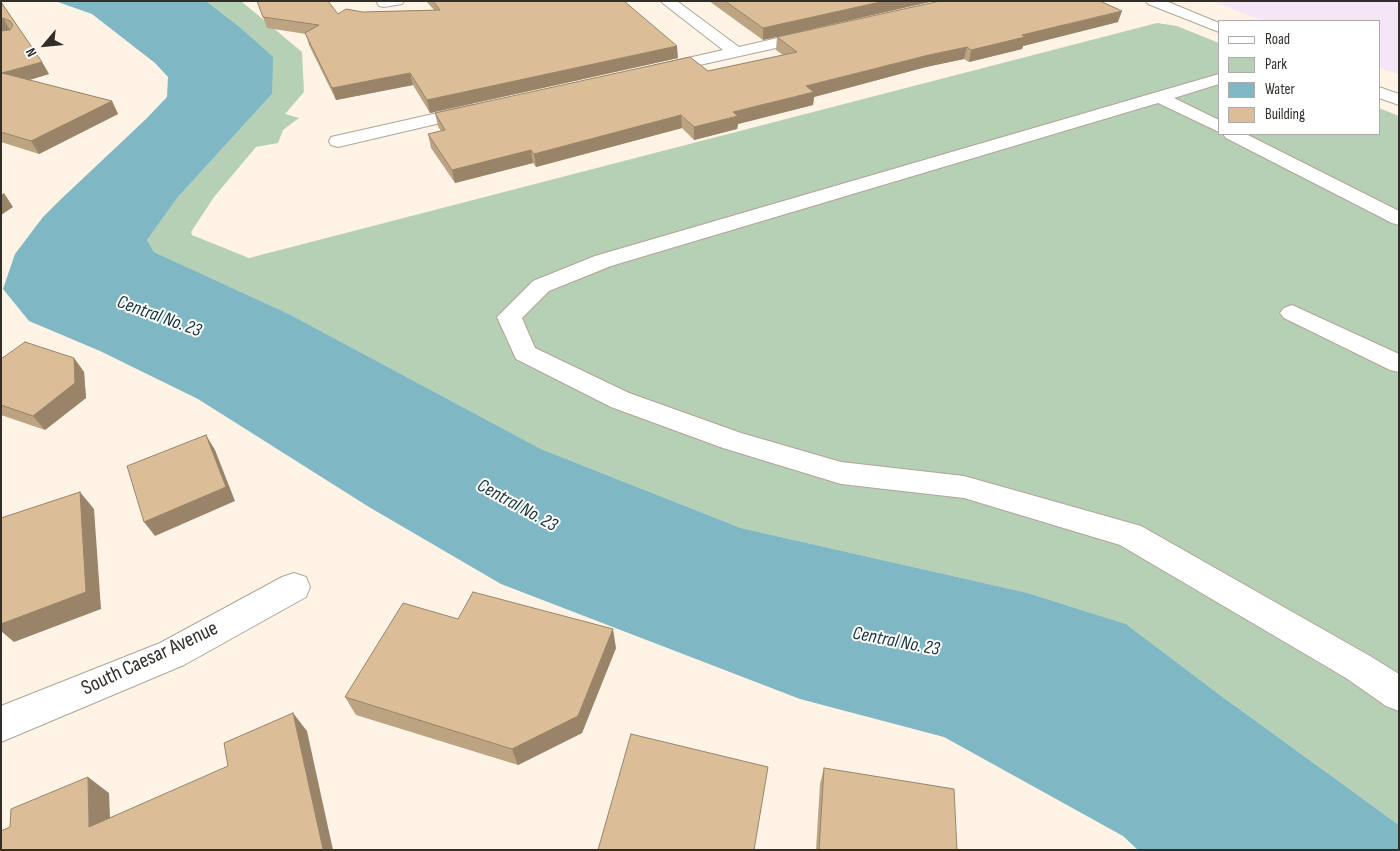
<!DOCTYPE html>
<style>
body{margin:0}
#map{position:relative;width:1400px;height:851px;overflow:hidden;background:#fef3e5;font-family:"Sofia Sans Condensed",sans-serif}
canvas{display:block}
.frame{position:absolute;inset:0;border:2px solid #322e29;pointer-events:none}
.legend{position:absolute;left:1218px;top:20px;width:162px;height:115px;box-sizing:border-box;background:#fff;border:1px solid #adaba9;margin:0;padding:6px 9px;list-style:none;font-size:15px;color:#322e29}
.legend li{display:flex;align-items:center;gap:10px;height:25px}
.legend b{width:25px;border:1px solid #adaba9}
.north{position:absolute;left:20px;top:20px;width:50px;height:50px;-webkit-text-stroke:4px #fff;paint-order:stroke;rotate:242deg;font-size:14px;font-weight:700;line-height:20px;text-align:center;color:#322e29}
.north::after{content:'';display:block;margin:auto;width:18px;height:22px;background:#322e29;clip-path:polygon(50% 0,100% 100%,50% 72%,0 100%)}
</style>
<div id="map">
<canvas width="1400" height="851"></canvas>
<div class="frame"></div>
<ul class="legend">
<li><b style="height:6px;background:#fff"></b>Road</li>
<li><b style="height:14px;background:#b5d0b5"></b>Park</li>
<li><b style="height:14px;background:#7fb7c4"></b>Water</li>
<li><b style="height:14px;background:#dbbd97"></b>Building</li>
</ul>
<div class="north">N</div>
</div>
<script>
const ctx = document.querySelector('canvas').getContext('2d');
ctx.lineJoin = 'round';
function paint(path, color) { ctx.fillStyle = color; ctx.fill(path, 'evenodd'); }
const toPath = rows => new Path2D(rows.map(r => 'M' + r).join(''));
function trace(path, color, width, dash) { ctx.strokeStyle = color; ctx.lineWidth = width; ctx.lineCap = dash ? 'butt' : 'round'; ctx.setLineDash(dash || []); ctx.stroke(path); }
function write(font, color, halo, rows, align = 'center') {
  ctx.font = font + ' "Sofia Sans Condensed",sans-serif'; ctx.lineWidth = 4; ctx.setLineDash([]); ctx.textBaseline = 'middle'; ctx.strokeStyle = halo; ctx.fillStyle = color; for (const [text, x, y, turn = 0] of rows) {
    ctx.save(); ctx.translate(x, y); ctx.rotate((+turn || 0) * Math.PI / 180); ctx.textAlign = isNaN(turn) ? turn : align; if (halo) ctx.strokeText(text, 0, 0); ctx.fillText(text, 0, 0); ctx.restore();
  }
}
paint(toPath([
 [1212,1,1399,1,1399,75,1379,67,1379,21,1263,21]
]), '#f4e5f7');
paint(toPath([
 [206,1,241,1,302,52,304,92,285,114,299,118,283,130,278,143,256,147,214,197,191,232,192,235,249,258,1157,23,1177,26,1219,43,1219,134,1379,134,1379,108,1399,116,1399,825,1224,698,1126,624,1028,593,741,528,541,449,289,314,154,252,147,240,178,197,272,94,272,57,241,28]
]), '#b5d0b5');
paint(toPath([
 [55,1,206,1,241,28,273,57,272,94,178,197,147,240,154,252,289,314,541,449,741,528,1028,593,1126,624,1224,698,1399,825,1399,850,1138,850,1123,836,944,737,800,699,501,584,369,507,198,399,100,351,29,321,3,289,15,254,43,217,58,202,146,119,167,97,168,77,155,63,92,14]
]), '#7fb7c4');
const minor = toPath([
 [376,1,404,1,402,4,384,7,379,6,376,1],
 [660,1,677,1,739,47,812,30,817,32,820,35,817,38,812,40,659,74,653,72,651,69,653,66,723,50,660,1],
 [1146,1,1166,1,1219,23,1219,32,1148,4,1146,1],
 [1219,74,1219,84,1174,98,1219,120,1219,132,1158,103,611,266,549,291,522,318,535,348,629,393,741,433,841,462,964,476,1141,526,1370,656,1399,674,1399,711,1386,706,1346,678,1120,545,964,498,841,484,723,448,611,407,516,359,497,317,533,281,595,256,1219,74],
 [1379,87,1399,94,1399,105,1379,98,1379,87],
 [473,105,479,106,482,110,479,114,338,147,331,145,329,141,331,137,473,105],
 [1223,134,1246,134,1399,211,1399,225,1392,223,1226,138,1223,134],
 [1292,305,1399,354,1399,372,1390,370,1284,318,1280,313,1284,308,1292,305],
 [294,573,306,577,310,587,306,597,184,665,1,742,1,706,160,643,282,577,294,573]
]);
trace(minor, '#afa598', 2);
paint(minor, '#fff');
paint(toPath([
 [257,1,338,14,363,12,434,10,426,1,624,1,678,58,430,113,413,85,336,100,309,45,306,34,267,28],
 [709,1,934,1,763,40],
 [1,2,42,62,49,74,29,80,112,101,118,114,39,154,1,142],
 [1118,22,1023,46,1022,49,969,62,964,59,926,67,814,97,813,105,738,124,737,129,694,140,682,128,536,167,533,163,455,183,431,148,428,134,441,131,438,126,435,113,708,71,783,55,776,50,777,37],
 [74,358,84,372,86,398,45,430,1,415,1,359],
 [458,619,616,648,582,733,518,765,356,715,345,697],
 [824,768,957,850,816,850,820,784]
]), '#bca382');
paint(toPath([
 [885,1,934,1,763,40,763,28],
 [1122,11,1118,22,1023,46,1022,49,969,62,971,50,1022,35],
 [3,18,10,30,1,31,1,19],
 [677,46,678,58,430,113,427,100],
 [967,47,964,59,926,67,814,97,813,105,738,124,737,129,694,140,694,127,806,86,929,55],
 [42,62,49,74,10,86,2,73],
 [410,73,413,85,336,100,332,88],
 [112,101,118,114,39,154,31,141],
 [681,115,682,128,536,167,534,154],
 [531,150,533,163,455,183,452,170],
 [4,193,13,207,1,215,1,195],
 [74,358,84,372,86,398,45,430,33,416],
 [206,435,215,450,235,501,155,536,144,522],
 [80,492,94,509,101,609,14,642,1,631,1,624],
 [613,629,616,648,582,733,518,765,512,749],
 [293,713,307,731,333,850,322,850],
 [88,777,109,793,111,842,89,827]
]), '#99846a');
const building = toPath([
 [257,1,328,1,338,14,346,9,363,12,440,10,433,1,624,1,677,46,427,100,410,73,332,88,305,33,319,25,263,17,257,1],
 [725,1,885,1,763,28,725,1],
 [940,1,1100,1,1122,11,1022,35,1025,37,971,50,967,47,929,55,806,86,814,92,733,112,738,116,694,127,681,115,534,154,531,150,452,170,428,134,445,130,435,113,690,57,708,71,797,52,777,37,940,1],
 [1,2,42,62,2,73,112,101,31,141,1,132,1,31,10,30,13,25,10,21,3,18,1,19,1,2],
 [25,342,74,358,75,383,33,416,1,405,1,359,25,342],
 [206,435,226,487,144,522,127,466,206,435],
 [80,492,86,592,1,624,1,518,80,492],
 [473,592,613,629,578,716,512,749,345,697,403,603,458,619,473,592],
 [293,713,323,849,322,850,1,850,1,831,10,827,11,809,88,777,89,827,228,766,224,743,293,713],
 [631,734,768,767,754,850,598,850,631,734],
 [824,768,954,789,957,850,819,850,824,768]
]);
paint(building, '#dbbd97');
trace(building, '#99846a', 1);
write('italic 19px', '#153339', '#fff', [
 ["Central No. 23",159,317,20],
 ["Central No. 23",517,506,29],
 ["Central No. 23",896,642,11]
]);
write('21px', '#322e29', '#fff', [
 ["South Caesar Avenue",150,659,-25]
]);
</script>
